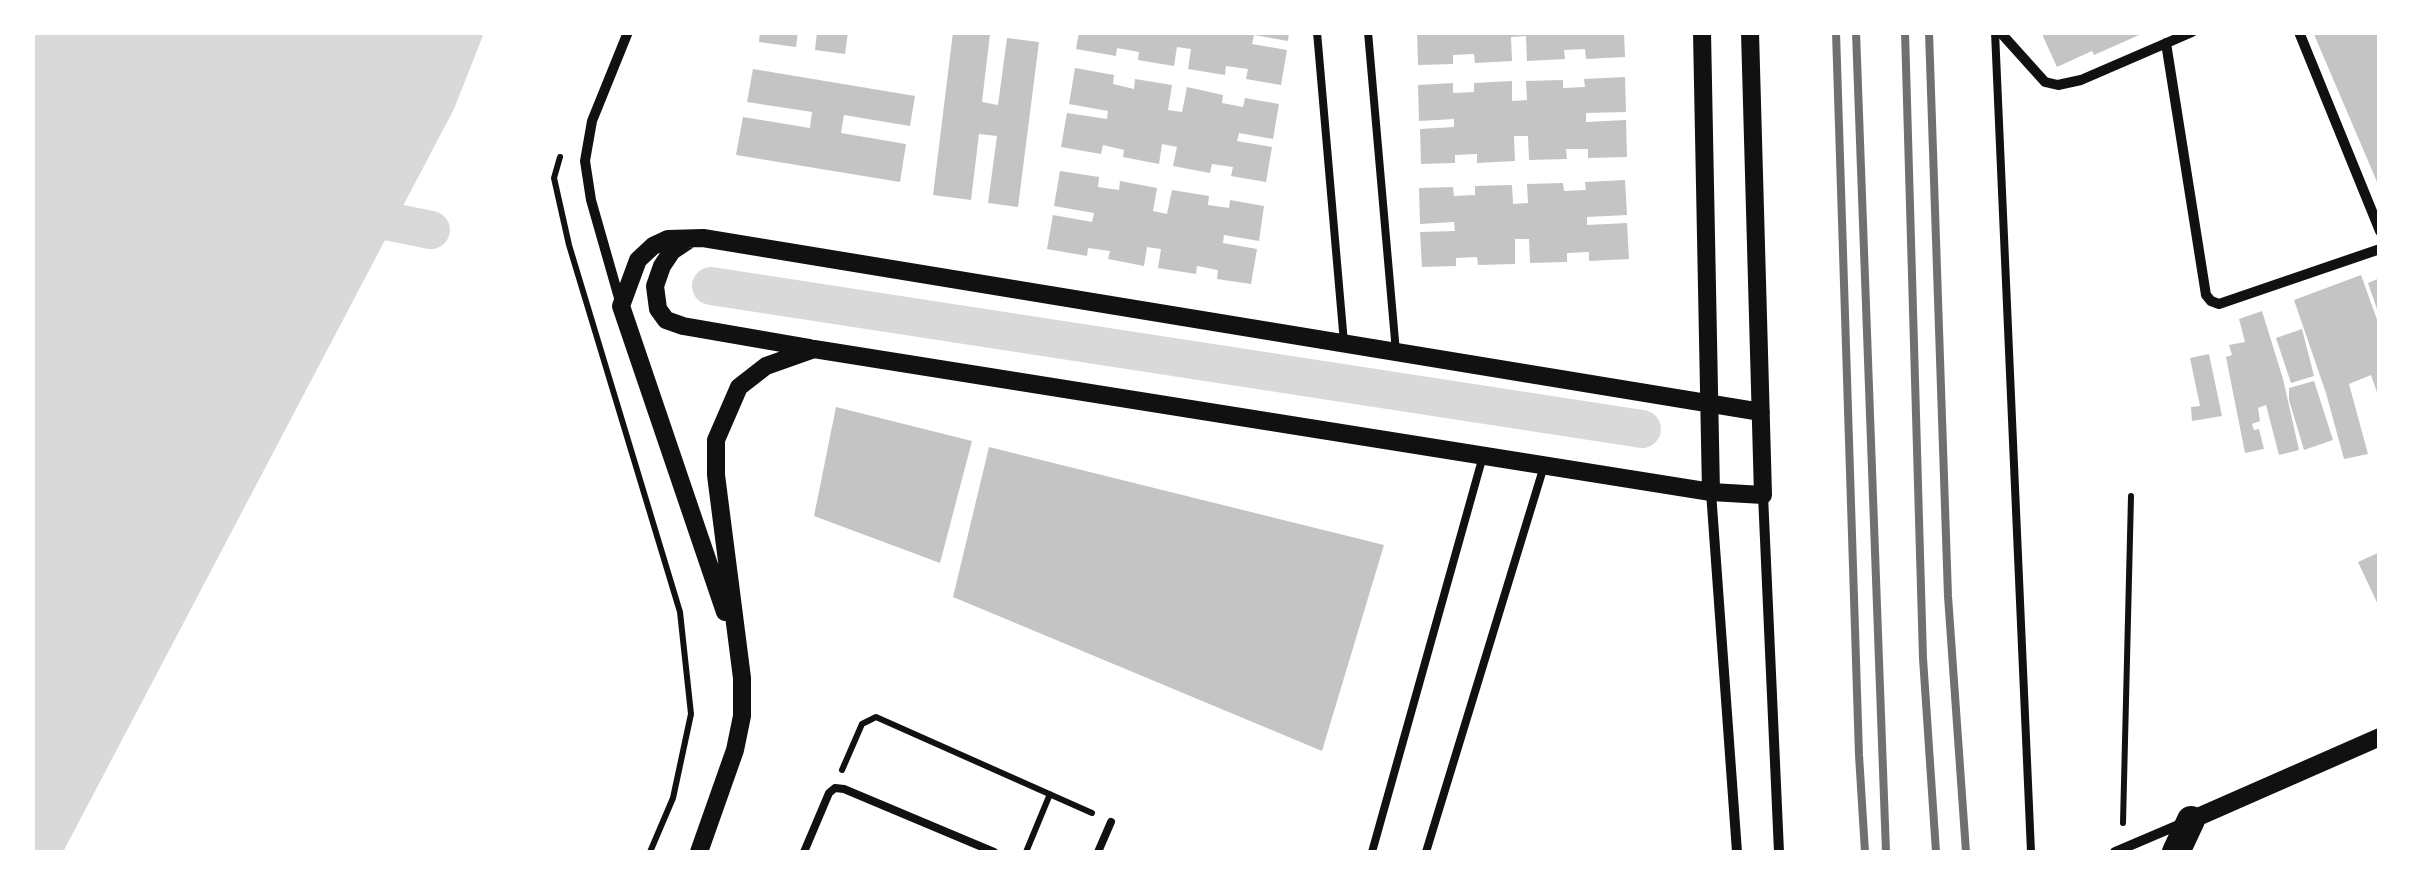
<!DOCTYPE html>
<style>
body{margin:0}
#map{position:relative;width:2412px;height:885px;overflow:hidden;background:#fff;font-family:"Exo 2",sans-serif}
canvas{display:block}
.frame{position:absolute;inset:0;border:35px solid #fff;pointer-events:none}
</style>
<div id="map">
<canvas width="2412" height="885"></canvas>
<div class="frame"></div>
</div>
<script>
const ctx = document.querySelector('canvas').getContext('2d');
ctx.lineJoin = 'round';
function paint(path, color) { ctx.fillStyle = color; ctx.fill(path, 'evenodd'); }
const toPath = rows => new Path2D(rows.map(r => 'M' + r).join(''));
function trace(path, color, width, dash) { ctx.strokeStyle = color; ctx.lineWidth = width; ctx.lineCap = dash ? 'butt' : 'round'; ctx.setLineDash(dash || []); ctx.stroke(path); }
paint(toPath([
 [32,33,484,33,454,109,63,852,32,852]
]), '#d9d9d9');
trace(toPath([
 [346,213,431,230],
 [711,286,1642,429]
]), '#d9d9d9', 38);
paint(toPath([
 [760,32,798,32,796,47,759,42],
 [817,32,848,32,845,54,815,50],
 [953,32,990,34,982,102,998,105,1007,38,1039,42,1018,207,988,203,997,136,979,134,971,200,933,195],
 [1079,32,1289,32,1288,41,1254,35,1252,44,1287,50,1281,85,1246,79,1248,69,1226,66,1225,75,1188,69,1191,49,1177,47,1174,66,1138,60,1139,52,1117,48,1116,56,1076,49],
 [1417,32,1624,32,1625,57,1586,59,1585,49,1564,50,1565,59,1527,61,1526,36,1511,37,1512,61,1475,63,1474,54,1453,55,1453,64,1418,65],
 [2041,32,2146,32,2094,55,2092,51,2057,67],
 [2313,32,2380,32,2380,189,2363,149],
 [1075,68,1114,75,1113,84,1134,89,1135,79,1172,85,1168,110,1182,112,1187,87,1223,95,1222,103,1243,107,1245,98,1279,104,1273,139,1239,133,1237,141,1272,147,1266,182,1231,176,1233,167,1212,164,1210,173,1173,166,1177,147,1162,144,1159,164,1123,157,1124,150,1103,145,1101,154,1061,147,1067,113,1107,119,1108,111,1069,104],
 [753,69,915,96,910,126,844,115,841,133,906,144,900,182,736,155,743,117,810,128,812,112,747,102],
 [1625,77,1626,112,1586,113,1586,122,1626,120,1627,157,1588,158,1588,149,1566,149,1567,159,1529,160,1528,136,1514,136,1515,161,1477,163,1477,154,1455,155,1455,163,1421,164,1420,129,1454,127,1454,119,1419,121,1418,85,1453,83,1453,93,1474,92,1474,83,1512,81,1512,101,1527,100,1526,81,1563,80,1563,88,1585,87,1584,79],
 [1060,171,1099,177,1098,187,1119,190,1120,181,1157,188,1153,211,1167,214,1172,190,1209,196,1208,205,1229,208,1230,200,1264,206,1259,241,1224,235,1223,243,1257,249,1251,284,1217,279,1218,270,1197,266,1196,274,1158,268,1161,249,1147,247,1144,266,1108,259,1110,251,1088,248,1087,256,1047,249,1053,215,1092,222,1094,213,1054,206],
 [1625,180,1627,215,1587,217,1587,225,1627,223,1629,259,1589,261,1589,252,1567,253,1567,262,1530,263,1529,239,1515,239,1515,264,1478,265,1477,257,1456,258,1456,266,1422,267,1420,232,1455,231,1454,222,1420,224,1419,188,1453,187,1454,196,1475,195,1475,186,1512,185,1513,204,1528,203,1527,184,1563,183,1564,191,1586,190,1585,182],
 [2361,275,2380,328,2380,401,2371,375,2349,384,2368,454,2344,459,2326,393,2294,300],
 [2380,278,2380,315,2379,315,2368,283],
 [2262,311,2283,379,2299,450,2279,455,2266,405,2258,408,2260,421,2252,424,2254,430,2259,429,2264,449,2245,453,2226,357,2232,355,2229,345,2245,342,2239,319],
 [2302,329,2314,376,2291,383,2276,338],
 [2209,354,2222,416,2192,421,2191,407,2200,406,2190,358],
 [2314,381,2333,440,2304,450,2289,400,2289,388],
 [836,407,972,441,940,563,814,516],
 [989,447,1384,545,1322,751,953,597],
 [2380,552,2380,609,2358,562]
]), '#c4c4c4');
trace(toPath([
 [560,157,554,178,569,245,680,612,691,714,673,798,650,852],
 [842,770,862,724,876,717,1092,813],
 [2123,823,2131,496],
 [1026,852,1050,794]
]), '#111', 6);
trace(toPath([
 [1317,32,1344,343],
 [1368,32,1396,352],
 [1995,32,2031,852],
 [804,852,829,793,835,788,844,789,994,852],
 [1098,852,1111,822],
 [1372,852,1483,456],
 [1426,852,1544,466]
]), '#111', 8);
trace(toPath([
 [2000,32,2045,82,2058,85,2081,80,2192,32],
 [2299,32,2380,231],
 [2166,43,2206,295,2211,301,2219,304,2380,249],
 [621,305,591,200,585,161,592,121,628,32],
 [1711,492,1737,852],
 [1763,495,1779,852],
 [2115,852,2183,823]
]), '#111', 10);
trace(toPath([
 [1702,32,1711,492],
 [690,239,672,251,662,266,655,286,658,309,666,320,683,326,810,348],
 [725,612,621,306,638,260,653,246,668,239,703,238,1761,412],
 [2191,820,2380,737],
 [699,852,735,750,742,716,742,678,716,475,716,440,739,387,766,366,814,349,1711,492,1763,495,1750,32]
]), '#111', 18);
trace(toPath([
 [2176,852,2191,820]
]), '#111', 28);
trace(toPath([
 [1836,32,1859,755,1865,852],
 [1856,32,1886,852],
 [1905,32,1923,658,1936,852],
 [1929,32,1948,596,1966,852]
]), '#707070', 8);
</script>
